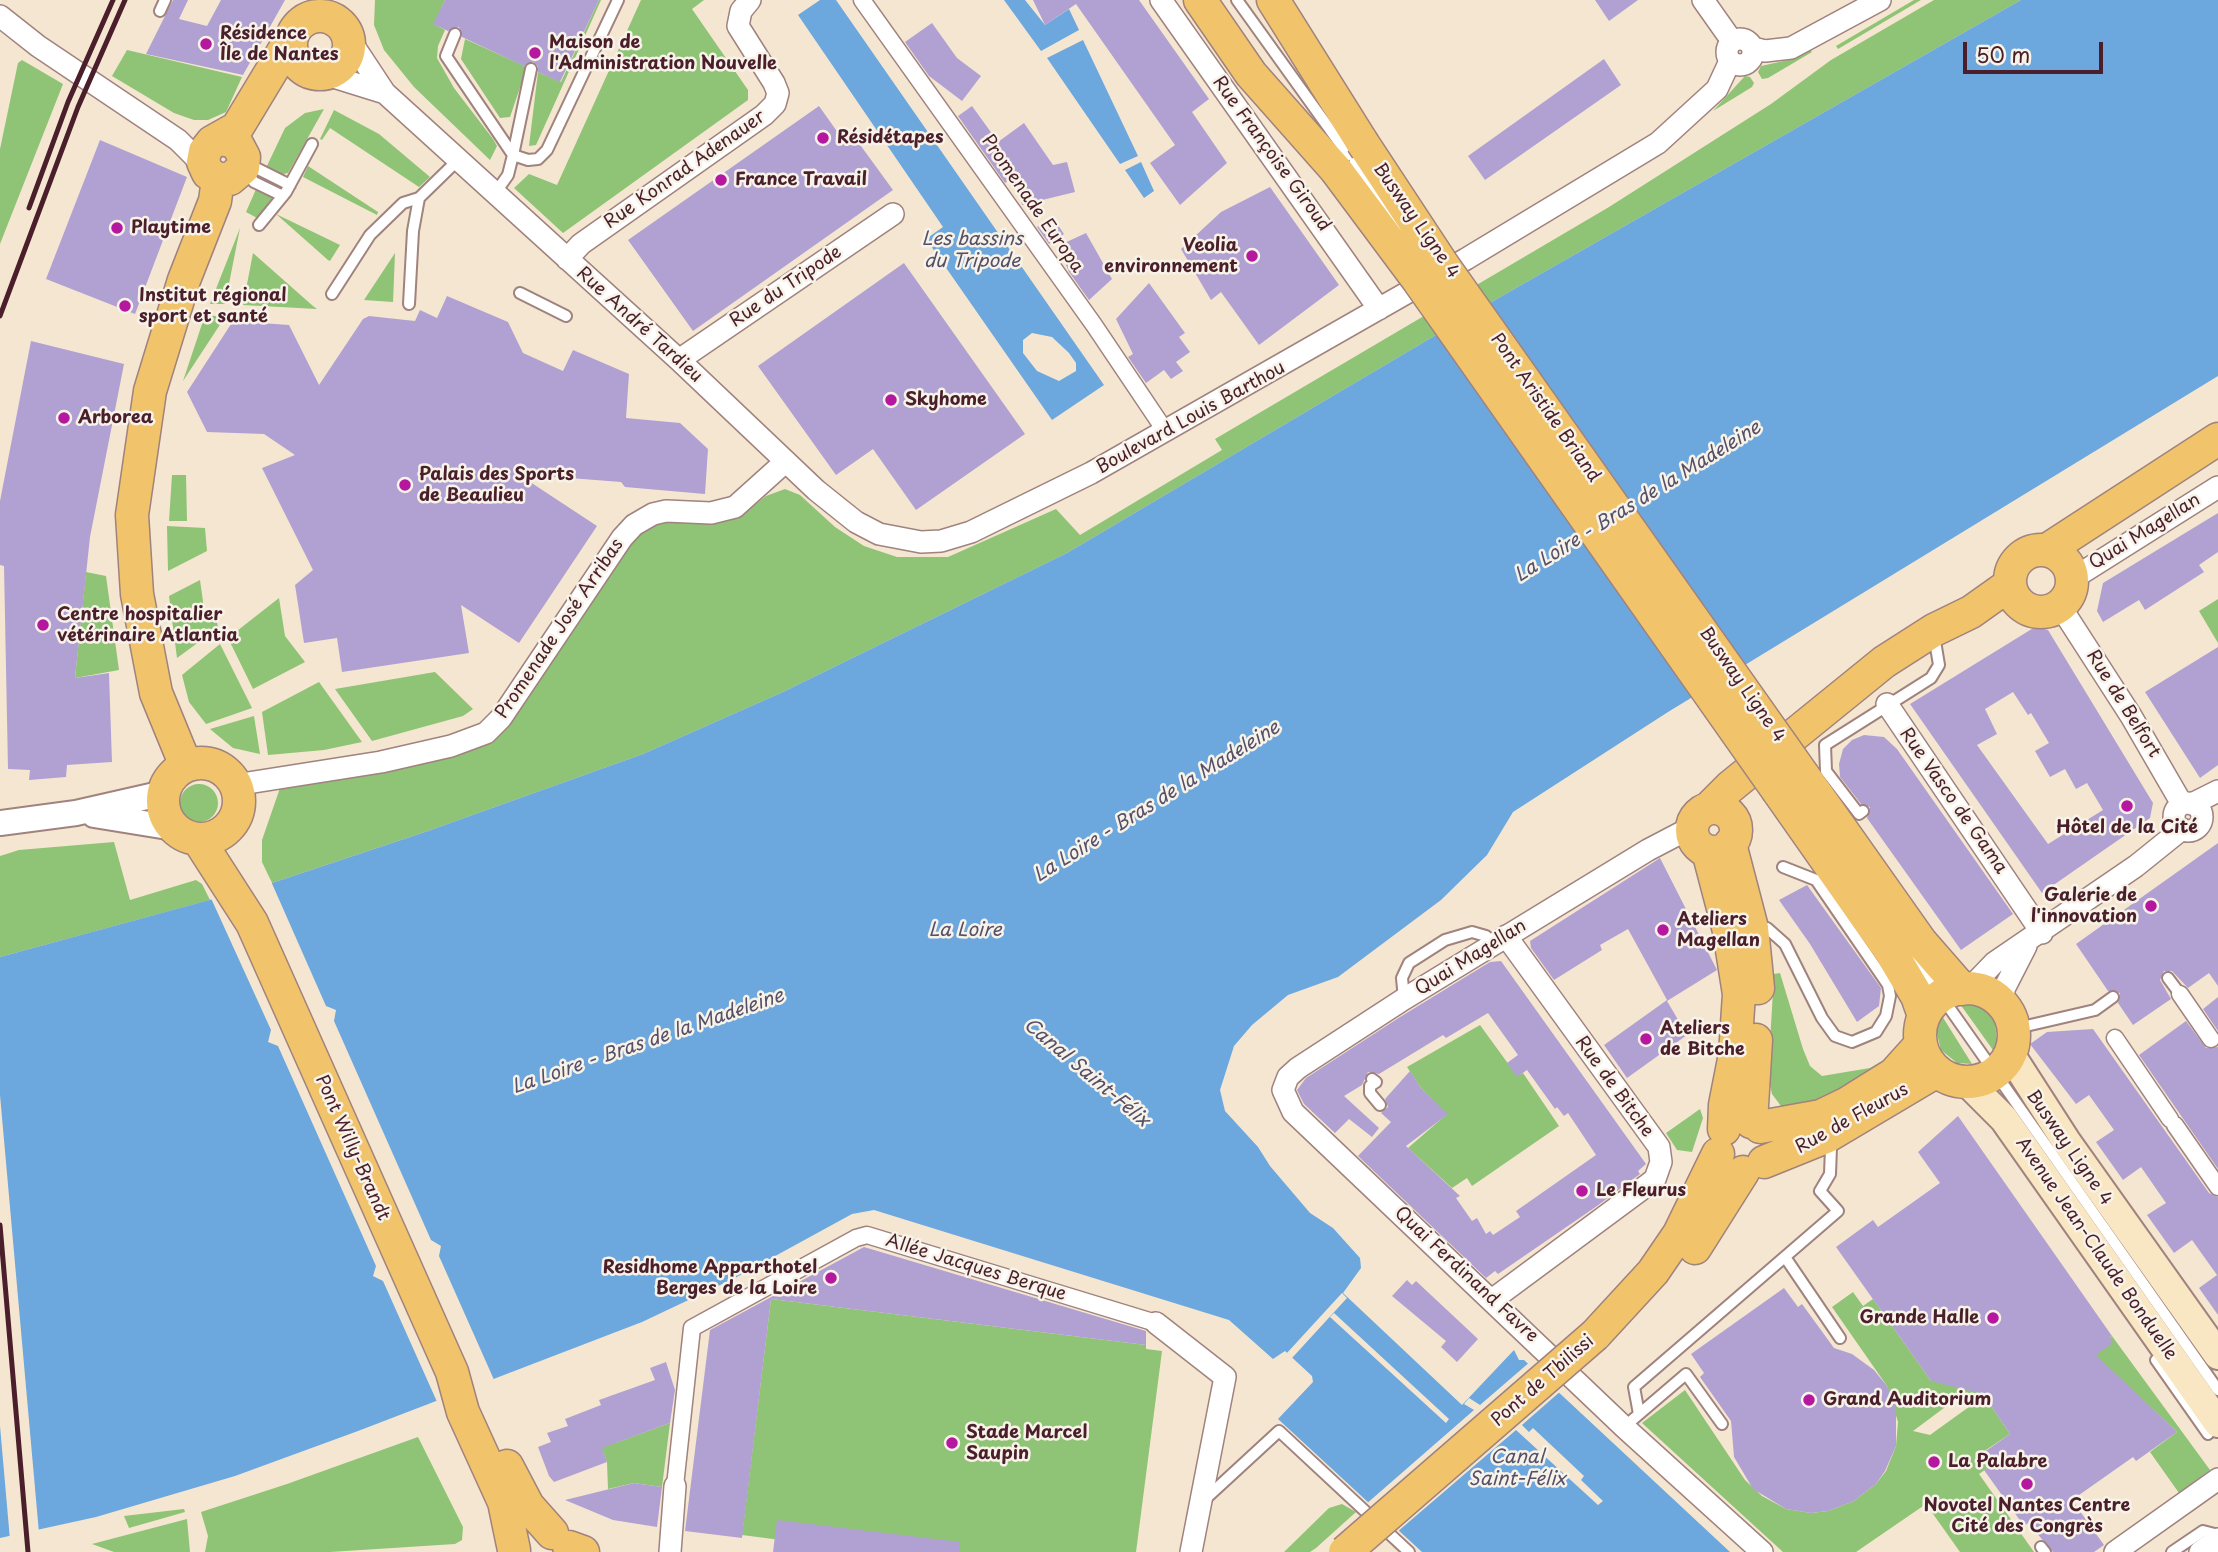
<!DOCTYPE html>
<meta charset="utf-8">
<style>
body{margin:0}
#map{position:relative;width:2218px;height:1552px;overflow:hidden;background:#f5e6d1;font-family:"Playpen Sans",sans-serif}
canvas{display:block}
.scale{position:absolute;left:1963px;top:42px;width:140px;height:32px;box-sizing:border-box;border:4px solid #4a1f2b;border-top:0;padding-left:9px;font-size:21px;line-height:24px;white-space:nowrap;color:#4a1f2b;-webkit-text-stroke:5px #f7f3e8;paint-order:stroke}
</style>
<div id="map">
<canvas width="2218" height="1552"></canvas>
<div class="scale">50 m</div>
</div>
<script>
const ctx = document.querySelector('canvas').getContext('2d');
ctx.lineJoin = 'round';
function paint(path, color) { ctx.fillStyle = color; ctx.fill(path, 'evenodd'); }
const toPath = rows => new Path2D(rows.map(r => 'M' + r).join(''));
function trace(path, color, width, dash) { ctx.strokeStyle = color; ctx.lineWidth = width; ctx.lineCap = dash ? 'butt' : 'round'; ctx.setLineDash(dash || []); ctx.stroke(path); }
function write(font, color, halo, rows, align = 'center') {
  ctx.font = font + ' "Playpen Sans",sans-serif'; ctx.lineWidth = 5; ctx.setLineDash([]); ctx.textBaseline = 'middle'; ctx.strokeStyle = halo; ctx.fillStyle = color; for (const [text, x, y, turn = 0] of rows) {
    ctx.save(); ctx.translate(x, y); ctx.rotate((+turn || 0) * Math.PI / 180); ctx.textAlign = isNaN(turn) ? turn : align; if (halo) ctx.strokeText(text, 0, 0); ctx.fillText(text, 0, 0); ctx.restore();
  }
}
paint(toPath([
 [375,0,445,0,434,24,445,30,438,46,437,58,454,88,493,139,497,146,490,160,414,87,384,50,374,25],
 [599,0,601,0,536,145,529,146,538,72,561,82],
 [641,0,704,0,692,9,748,90,748,100,563,233,514,188,529,174,557,185],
 [1914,0,1921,0,1838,49,1836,46],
 [1934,0,2021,0,1502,296,1067,553,783,692,643,754,428,831,272,883,262,862,262,840,280,788,411,766,460,753,633,538,659,521,728,521,742,515,766,496,785,489,800,495,835,527,864,546,897,557,948,557,1056,509,1080,535,1222,450,1215,439,1609,207,1771,104,1831,60],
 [465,39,527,67,510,117,500,118,461,59],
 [127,50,242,77,226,112,208,120,194,120,174,113,112,76],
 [1810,50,1812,52,1768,78,1762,79,1758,72,1761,66,1793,59],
 [22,60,63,84,0,244,0,149,18,63],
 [1745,76,1750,77,1754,83,1752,87,1713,111],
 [324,109,288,173,279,175,266,168,285,128,305,113],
 [334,110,379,134,430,177,419,187,330,128,322,140,320,139],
 [308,166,378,212,377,215,303,177],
 [257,187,273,197,257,218,246,212],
 [276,214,340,245,330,261,328,260],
 [240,228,225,304,210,304],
 [253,253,313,306,317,309,243,305],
 [395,253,393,302,364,300],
 [205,315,225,317,183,381],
 [172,475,186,475,187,521,169,521],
 [167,526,205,528,207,551,168,571],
 [86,572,106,576,119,670,75,678],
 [200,580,205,616,216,614,218,628,177,658,169,596],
 [279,598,285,636,305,662,253,689,228,638],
 [2218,599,2218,643,2199,611],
 [220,644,252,708,206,724,189,702,182,675],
 [435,672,473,709,463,716,372,741,335,689],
 [319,682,362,742,324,750,268,755,262,712],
 [254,716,260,754,233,748,210,729],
 '180 803a19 19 0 1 1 38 0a19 19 0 1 1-38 0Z',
 [114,842,130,900,196,880,202,884,210,900,0,957,0,856,19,850],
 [1780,973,1803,1049,1810,1066,1822,1076,1870,1068,1889,1057,1852,1090,1792,1109,1781,1106,1772,1094,1768,1076,1774,974],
 [1973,1003,1990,1013,1995,1021,1997,1041,1993,1050,1960,1004],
 [1942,1016,1972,1064,1957,1063,1941,1050,1936,1030],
 [1480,1025,1517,1076,1523,1073,1559,1126,1472,1186,1467,1178,1452,1188,1408,1148,1447,1114,1421,1088,1407,1067],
 [1700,1109,1703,1118,1692,1152,1677,1150,1666,1133],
 [1853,1292,1863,1306,1873,1299,1931,1381,1975,1382,2010,1434,1980,1454,1989,1467,1979,1474,2034,1552,1960,1552,1926,1504,1856,1552,1783,1552,1642,1423,1685,1390,1745,1480,1762,1496,1786,1509,1811,1513,1828,1511,1854,1501,1876,1484,1886,1471,1896,1446,1898,1422,1887,1386,1832,1307],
 [1956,1399,1973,1404,1930,1435,1913,1431],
 [771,1299,1146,1345,1146,1349,1162,1351,1136,1552,874,1552,742,1535],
 [2112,1336,2210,1470,2179,1493,2150,1452,2177,1432,2102,1362,2079,1359],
 [587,1410,615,1443,670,1423,662,1487,634,1483,608,1489,607,1462],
 [418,1437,463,1527,462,1540,455,1544,330,1552,205,1552,208,1536,201,1512,287,1484],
 [1342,1504,1356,1512,1316,1548,1310,1552,1284,1552,1329,1508],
 [184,1509,185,1512,129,1528,124,1516],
 [187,1519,190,1552,114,1552,92,1544]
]), '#8fc375');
paint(toPath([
 [820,0,836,0,1104,385,1052,420,926,239,943,227,798,15],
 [1032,333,1052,337,1069,353,1076,363,1076,371,1059,381,1037,371,1023,353,1023,340],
 [1004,0,1025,0,1045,25,1069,9,1079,30,1041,51],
 [2021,0,2218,0,2218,376,1668,712,1513,812,1487,855,1441,900,1338,977,1288,995,1252,1025,1234,1046,1220,1090,1225,1111,1258,1147,1270,1166,1310,1213,1333,1228,1360,1258,1361,1268,1343,1293,1462,1405,1514,1350,1519,1360,1524,1360,1730,1552,1422,1552,1278,1419,1313,1382,1312,1376,1285,1351,1273,1359,1229,1320,874,1210,852,1214,735,1278,642,1322,358,1431,235,1476,96,1517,0,1538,0,957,272,883,428,831,643,754,783,692,1067,553,1502,296],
 [1334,1313,1449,1419,1446,1423,1330,1317],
 [1083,40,1138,156,1120,164,1047,58],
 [1141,162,1154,191,1144,198,1125,170]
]), '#6ca7dd');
paint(toPath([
 [270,879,326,1006,336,1010,334,1021,431,1240,441,1246,439,1256,495,1382,438,1404,383,1281,373,1276,376,1266,278,1046,268,1042,271,1030,210,896],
 [0,1095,39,1533,10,1540,0,1426],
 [1342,1293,1347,1298,1292,1358,1286,1354],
 [1531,1361,1562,1390,1522,1425,1529,1432,1533,1428,1584,1476,1581,1480,1603,1501,1598,1505,1516,1430,1396,1533,1365,1505,1474,1410,1464,1404,1469,1398,1480,1405]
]), '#f5e6d1');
paint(toPath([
 [173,0,188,0,179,19,207,26,221,0,285,0,243,75,146,54],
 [445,0,599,0,560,82,538,72,538,66,533,62,524,66,462,37,459,27,448,31,433,24],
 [1033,0,1139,0,1209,99,1192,112,1227,163,1180,205,1150,163,1175,145,1076,4,1045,25],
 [1595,0,1638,0,1609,21],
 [932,23,957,58,981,76,962,101,929,76,905,42],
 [1604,59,1621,85,1485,180,1468,156],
 [819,106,841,137,850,131,893,190,693,331,628,240],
 [972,106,998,142,1024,123,1053,165,1067,162,1075,192,1022,205,1015,176,1005,183,958,116],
 [100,140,187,177,135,314,46,279],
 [1270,187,1339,285,1259,345,1221,292,1211,300,1181,249,1221,212],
 [1052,216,1064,234,1049,244,1037,227],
 [1086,233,1112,279,1089,300,1069,272,1058,246],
 [904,263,1025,434,916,510,873,449,836,475,758,366],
 [1149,283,1185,333,1179,337,1190,352,1176,362,1183,371,1171,379,1164,370,1146,383,1128,357,1133,354,1116,319],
 [447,296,508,322,523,353,563,371,573,350,629,374,626,418,680,423,708,449,705,494,625,487,621,482,518,474,597,526,519,643,461,605,469,653,342,672,337,638,304,643,295,585,313,570,262,468,295,455,264,434,207,432,187,392,233,321,289,325,319,385,363,319,369,316,415,321,420,310,437,318],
 [31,341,124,364,90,537,75,678,109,673,112,762,67,765,66,777,29,780,30,770,8,769,4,566,0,565,0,501],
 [2218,513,2218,552,2199,565,2204,572,2145,610,2139,600,2103,622,2097,611,2103,583],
 [2035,627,2048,630,2153,803,2150,818,2042,893,1910,704],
 [2013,692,2028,715,2031,713,2049,743,2035,751,2050,777,2065,769,2076,789,2087,783,2103,810,2048,844,1977,745,1997,734,1985,709],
 [2218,647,2218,765,2200,778,2145,692],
 [1864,735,1884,737,1897,749,2013,914,1961,950,1867,818,1870,807,1861,804,1840,777,1839,764,1843,749,1852,740],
 [2218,843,2218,986,2209,973,2188,988,2172,971,2164,971,2160,980,2171,999,2133,1025,2118,1003,2120,993,2108,991,2076,944],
 [1660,858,1717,970,1667,1001,1687,1035,1627,1078,1604,1045,1667,1000,1628,929,1600,945,1602,950,1554,980,1531,948,1530,941],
 [1807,885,1881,988,1879,1006,1857,1022,1810,944,1779,900],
 [1501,961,1646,1164,1638,1171,1640,1174,1597,1206,1498,1274,1495,1271,1486,1278,1358,1156,1391,1122,1381,1113,1388,1107,1385,1099,1410,1071,1421,1088,1448,1114,1406,1146,1460,1196,1456,1198,1472,1221,1477,1218,1486,1234,1490,1231,1493,1235,1520,1217,1516,1211,1596,1155,1568,1113,1564,1116,1557,1107,1555,1109,1527,1070,1517,1077,1507,1063,1518,1055,1488,1013,1446,1038,1443,1035,1379,1074,1368,1072,1362,1085,1344,1096,1379,1128,1372,1137,1349,1119,1335,1133,1304,1104,1297,1090,1306,1078,1400,1017,1490,962],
 [2218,997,2218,1031,2203,1009],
 [2186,1021,2206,1048,2218,1047,2218,1169,2139,1055],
 [2093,1029,2209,1193,2218,1197,2218,1315,2199,1288,2217,1275,2192,1240,2174,1253,2147,1215,2166,1203,2141,1167,2123,1180,2096,1142,2114,1130,2089,1095,2076,1104,2030,1044,2047,1032],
 [1958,1116,2112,1336,2109,1338,2113,1343,2096,1355,2177,1432,2136,1461,2133,1457,2072,1500,2104,1545,2094,1552,2053,1552,2028,1523,2024,1526,1984,1470,1989,1467,1980,1455,2010,1434,1983,1394,1931,1381,1836,1247,1873,1220,1878,1227,1940,1183,1918,1152],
 [864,1247,1146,1331,1146,1345,771,1299,742,1538,685,1531,710,1330],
 [1407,1280,1412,1285,1416,1281,1478,1339,1457,1362,1441,1347,1446,1341,1392,1296],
 [1784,1288,1798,1307,1802,1304,1834,1348,1852,1354,1874,1370,1887,1386,1896,1407,1896,1446,1885,1471,1876,1484,1854,1501,1828,1511,1811,1513,1786,1509,1753,1489,1734,1457,1731,1421,1700,1377,1704,1373,1691,1354],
 [666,1362,675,1390,670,1423,602,1448,607,1462,554,1482,549,1476,538,1447,551,1442,547,1433,568,1426,565,1419,601,1405,599,1400,655,1380,650,1368],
 [634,1483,662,1487,657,1527,613,1520,565,1500],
 [777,1520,960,1542,959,1552,773,1552]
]), '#b1a1d2');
const service = toPath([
 [1237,0,1354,163],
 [160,11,165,0],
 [455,34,446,56,513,155,531,69],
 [246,163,290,185],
 [244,170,254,182,283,196],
 [496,192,508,175,513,155,528,160,538,159,547,150,618,0],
 [259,225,286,192,312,144],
 [520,293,566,316],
 [332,294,370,235,403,203,419,198],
 [409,304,413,231,419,198,458,160],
 [1863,811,1859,814,1826,771,1825,745,1931,678,1939,665,1934,635],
 [1755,928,1767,928,1785,944,1822,1018,1835,1036,1852,1042,1876,1032,1886,1016,1890,996,1888,985,1816,880,1783,867],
 [1908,949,2218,1390],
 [2168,978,2180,994],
 [1404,999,1402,978,1409,963,1445,940,1472,932,1486,936,1493,943],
 [2013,1029,2095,1010,2113,997],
 [1372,1079,1376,1082,1370,1086,1370,1093,1380,1105],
 [1785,1257,1840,1338],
 [2156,1360,2208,1434],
 [1639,1414,1634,1387,1838,1211,1820,1191,1830,1174,1831,1147,1827,1139],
 [1624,1427,1686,1374,1722,1424],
 [1203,1501,1279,1431,1409,1552],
 [2041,1547,2045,1552],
 [2172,1552,2203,1531,2218,1535]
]);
const pedestrian = toPath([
 [862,0,1094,325,1166,432],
 [2180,994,2211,1039],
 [2115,1038,2170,1119],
 [2175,1125,2218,1187],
 [675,1486,692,1328,856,1238,867,1235,1156,1323]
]);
const minor = toPath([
 [1161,0,1379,309],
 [1703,0,1732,41],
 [0,16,38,46,178,140,204,166],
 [348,37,385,93,679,360,816,490,856,522,879,534,921,542,941,541,971,532,1091,473,1466,259,1658,143,1717,89,1730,61],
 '1727 52a13 13 0 1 1 26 0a13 13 0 1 1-26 0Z',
 [1753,48,1765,51,1791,48,1880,0],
 [324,74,385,93],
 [567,259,581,244,764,115,775,104,778,93,774,83,738,26,741,11,750,0],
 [679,360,893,214],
 [2072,579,2218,487],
 [2060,606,2131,716,2182,804],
 [1887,704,2042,933],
 [235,785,381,762,451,746,486,733,501,718,622,538,634,525,653,514,666,511,711,513,735,507,785,462],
 '2174 817a14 14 0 1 1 28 0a14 14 0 1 1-28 0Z',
 [2192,804,2218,791],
 [1692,827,1648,850,1404,999,1298,1068,1288,1077,1283,1090,1293,1112,1624,1427,1762,1552],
 [1970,988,1994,963,2136,866,2182,829],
 [2003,1005,2004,989,2026,946],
 [1492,1300,1646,1186,1655,1179,1661,1162,1659,1147,1506,936],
 [1156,1323,1225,1377,1191,1552],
 [670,1552,675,1486],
 [2115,1552,2218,1479],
 [2200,1552,2218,1539]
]);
const tertiary = toPath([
 [94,815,174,828],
 [0,823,76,813,164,793]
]);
const secondary = toPath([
 [2010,1054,2066,1141,2218,1355],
 [1967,1082,2004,1119,2218,1423]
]);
const primary = toPath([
 [1200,0,1251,74,1336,170],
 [1273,0,1362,142],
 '291 45a29 29 0 1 1 58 0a29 29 0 1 1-58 0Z',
 [220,139,236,142,244,157,243,168,230,179,218,179,208,173,203,162,205,151,212,142,237,128,292,37],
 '2010 581a31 31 0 1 1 62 0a31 31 0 1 1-62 0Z',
 [2047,550,2218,439],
 '163 801a38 38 0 1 1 76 0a38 38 0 1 1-76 0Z',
 [186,766,156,693,137,594,132,515,150,391,184,280,215,201,218,179],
 [1803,775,1921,942,1962,989],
 [1778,791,1891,952,1917,996,1924,1016],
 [1709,808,1730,787,1884,662,1934,630,1971,612,2009,585],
 '1692 830a22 22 0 1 1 44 0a22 22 0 1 1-44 0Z',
 [198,839,252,923,452,1372,463,1412,504,1502,514,1550],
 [1730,844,1752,928,1758,988],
 [1708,851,1729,931,1739,994,1735,1054,1725,1105,1724,1129],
 '1920 1035a47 47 0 1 1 94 0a47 47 0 1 1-94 0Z',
 [1751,1122,1756,1040],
 [1760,1127,1821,1116,1846,1104,1894,1074,1921,1044],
 [1764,1162,1826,1137,1937,1071],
 [1695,1248,1743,1172],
 [1595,1335,1653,1272,1679,1234,1718,1154],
 [507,1466,528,1506,552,1533],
 [569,1547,583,1552]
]);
trace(service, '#a0827e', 14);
trace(pedestrian, '#a0827e', 19);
trace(minor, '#a0827e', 24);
trace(tertiary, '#a0827e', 28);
trace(secondary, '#a0827e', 32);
trace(primary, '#a0827e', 35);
trace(service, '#fff', 10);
trace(pedestrian, '#fff', 16);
trace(minor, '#fff', 21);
trace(tertiary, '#fff', 24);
trace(secondary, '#f9e7c3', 28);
trace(primary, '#f1c36a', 32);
trace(toPath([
 [29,208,68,102,113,0],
 [0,316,78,107,125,0],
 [0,1225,28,1552]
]), '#4a1f2b', 5);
const serviceBridge = toPath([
 [1354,163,1404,234]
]);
const primaryBridge = toPath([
 [1362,142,1443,265,1803,775],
 [1336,170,1418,280,1778,791],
 [1345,1552,1595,1335]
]);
trace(serviceBridge, '#a0827e', 14, []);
trace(primaryBridge, '#a0827e', 35, []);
trace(serviceBridge, '#fff', 10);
trace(primaryBridge, '#f1c36a', 32);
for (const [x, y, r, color] of [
 [206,44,7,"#b5179e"],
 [535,53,7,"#b5179e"],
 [823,138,7,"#b5179e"],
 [721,180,7,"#b5179e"],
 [117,228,7,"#b5179e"],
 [1252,256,7,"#b5179e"],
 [125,306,7,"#b5179e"],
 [891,400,7,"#b5179e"],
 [64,418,7,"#b5179e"],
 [405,485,7,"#b5179e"],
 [43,625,7,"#b5179e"],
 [2127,806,7,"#b5179e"],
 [2151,906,7,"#b5179e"],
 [1663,930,7,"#b5179e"],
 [1646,1039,7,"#b5179e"],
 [1582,1191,7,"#b5179e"],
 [831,1278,7,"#b5179e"],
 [1993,1318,7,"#b5179e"],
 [1809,1400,7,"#b5179e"],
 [952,1443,7,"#b5179e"],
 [1934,1462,7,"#b5179e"],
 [2027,1484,7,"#b5179e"]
]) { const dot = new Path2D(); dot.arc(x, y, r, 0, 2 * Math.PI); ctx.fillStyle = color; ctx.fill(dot); trace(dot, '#f7f3e8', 2.5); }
write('bold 18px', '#4a1f2b', '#f7f3e8', [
 ["Résidence",220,34],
 ["Île de Nantes",220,55],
 ["Maison de",549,43],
 ["l'Administration Nouvelle",549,64],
 ["Résidétapes",837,138],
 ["France Travail",735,180],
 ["Playtime",131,228],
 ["Veolia",1238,246,"right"],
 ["environnement",1238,267,"right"],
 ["Institut régional",139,296],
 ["sport et santé",139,317],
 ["Skyhome",905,400],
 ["Arborea",78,418],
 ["Palais des Sports",419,475],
 ["de Beaulieu",419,496],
 ["Centre hospitalier",57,615],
 ["vétérinaire Atlantia",57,636],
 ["Hôtel de la Cité",2127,828,"center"],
 ["Galerie de",2137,896,"right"],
 ["l'innovation",2137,917,"right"],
 ["Ateliers",1677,920],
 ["Magellan",1677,941],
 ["Ateliers",1660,1029],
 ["de Bitche",1660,1050],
 ["Le Fleurus",1596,1191],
 ["Residhome Apparthotel",817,1268,"right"],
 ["Berges de la Loire",817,1289,"right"],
 ["Grande Halle",1979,1318,"right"],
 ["Grand Auditorium",1823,1400],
 ["Stade Marcel",966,1433],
 ["Saupin",966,1454],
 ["La Palabre",1948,1462],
 ["Novotel Nantes Centre",2027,1506,"center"],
 ["Cité des Congrès",2027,1527,"center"]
], 'left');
write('18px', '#4a1f2b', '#f7f3e8', [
 ["Rue Françoise Giroud",1271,154,54],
 ["Rue Konrad Adenauer",685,170,-35],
 ["Promenade Europa",1032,204,55],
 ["Busway Ligne 4",1416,221,55],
 ["Rue du Tripode",786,287,-34],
 ["Rue André Tardieu",639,325,42],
 ["Pont Aristide Briand",1545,408,55],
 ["Boulevard Louis Barthou",1191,418,-29],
 ["Quai Magellan",2145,532,-32],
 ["Promenade José Arribas",560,629,-56],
 ["Busway Ligne 4",1742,685,55],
 ["Rue de Belfort",2123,704,58],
 ["Rue Vasco de Gama",1953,801,55],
 ["Quai Magellan",1471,958,-32],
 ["Rue de Bitche",1614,1087,54],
 ["Rue de Fleurus",1852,1119,-29],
 ["Pont Willy-Brandt",352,1148,66],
 ["Busway Ligne 4",2069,1148,55],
 ["Avenue Jean-Claude Bonduelle",2096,1249,55],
 ["Allée Jacques Berque",976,1268,17],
 ["Quai Ferdinand Favre",1466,1275,43],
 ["Pont de Tbilissi",1543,1381,-41]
]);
write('italic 19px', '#564f69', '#f7f3e8', [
 ["Les bassins",972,240],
 ["du Tripode",972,262],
 ["La Loire - Bras de la Madeleine",1638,502,-32],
 ["La Loire - Bras de la Madeleine",1157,802,-32],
 ["La Loire",965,931],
 ["La Loire - Bras de la Madeleine",648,1042,-19],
 ["Canal Saint-Félix",1086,1073,40],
 ["Canal",1517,1458],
 ["Saint-Félix",1517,1480]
]);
</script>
